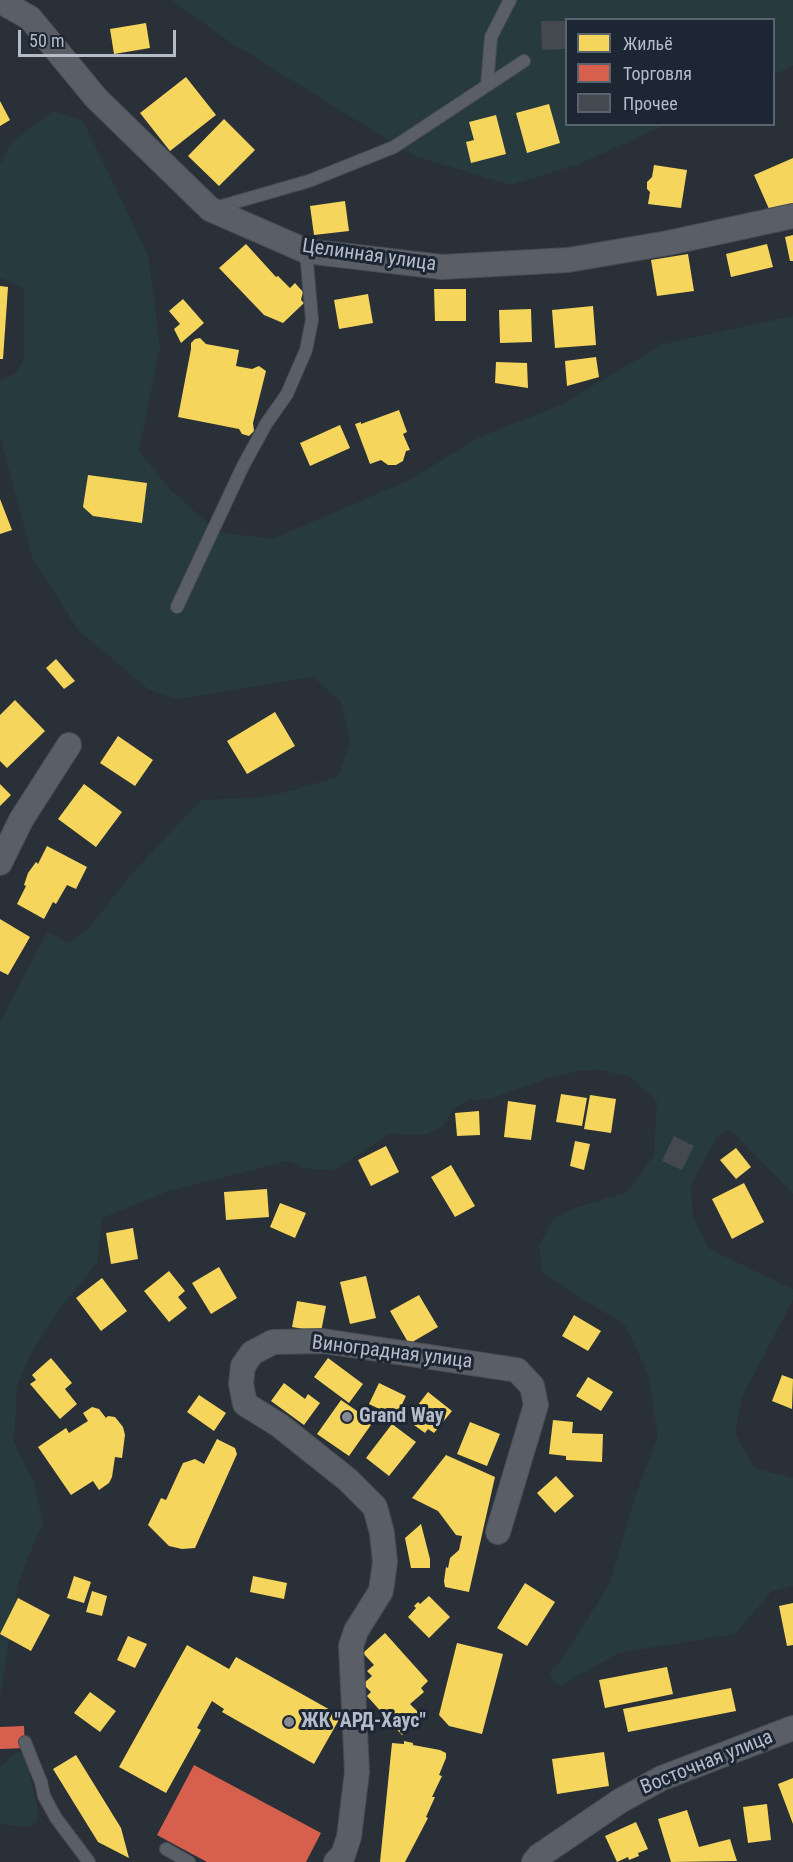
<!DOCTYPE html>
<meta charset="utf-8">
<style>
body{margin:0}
#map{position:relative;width:793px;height:1862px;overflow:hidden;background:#2a3038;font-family:"Roboto Condensed",sans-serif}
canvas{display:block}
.legend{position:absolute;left:565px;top:18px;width:210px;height:108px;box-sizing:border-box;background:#1d2633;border:2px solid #59626f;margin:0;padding:8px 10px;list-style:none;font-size:18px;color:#b4bcc9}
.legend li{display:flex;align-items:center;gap:12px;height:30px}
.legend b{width:30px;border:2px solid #59626f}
.scale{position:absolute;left:18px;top:30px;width:158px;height:27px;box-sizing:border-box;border:3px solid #b4bcc9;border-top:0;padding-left:8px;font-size:18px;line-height:21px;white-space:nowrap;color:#b4bcc9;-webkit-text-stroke:4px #1d2633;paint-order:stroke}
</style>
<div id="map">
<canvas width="793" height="1862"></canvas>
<ul class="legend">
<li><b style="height:16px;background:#f6d55c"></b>Жильё</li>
<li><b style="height:16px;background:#d6604d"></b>Торговля</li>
<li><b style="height:16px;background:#444950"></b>Прочее</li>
</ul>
<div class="scale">50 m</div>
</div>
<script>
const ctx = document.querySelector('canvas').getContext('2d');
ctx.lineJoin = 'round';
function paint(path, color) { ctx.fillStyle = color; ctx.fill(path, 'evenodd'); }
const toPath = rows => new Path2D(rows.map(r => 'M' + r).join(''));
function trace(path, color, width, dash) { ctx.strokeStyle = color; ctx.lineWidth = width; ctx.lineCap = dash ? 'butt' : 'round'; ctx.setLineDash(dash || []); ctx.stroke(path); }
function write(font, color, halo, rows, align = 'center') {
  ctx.font = font + ' "Roboto Condensed",sans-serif'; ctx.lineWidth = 6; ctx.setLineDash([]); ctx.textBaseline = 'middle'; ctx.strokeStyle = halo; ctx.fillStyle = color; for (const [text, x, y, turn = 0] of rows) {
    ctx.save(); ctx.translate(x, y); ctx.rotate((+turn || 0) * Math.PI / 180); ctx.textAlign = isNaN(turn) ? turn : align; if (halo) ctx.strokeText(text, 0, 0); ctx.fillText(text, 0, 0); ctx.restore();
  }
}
paint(toPath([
 [171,0,793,0,793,65,774,75,774,20,566,20,566,124,665,125,579,164,511,185,414,156,227,40],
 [53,111,83,121,148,255,160,347,139,451,169,488,217,532,273,539,412,479,475,439,561,405,663,344,793,316,793,1194,731,1130,718,1135,691,1185,693,1217,709,1249,793,1289,793,1300,742,1397,735,1433,754,1468,793,1478,793,1586,772,1591,735,1634,619,1653,562,1685,553,1682,550,1672,559,1663,609,1585,636,1494,658,1436,648,1374,626,1326,542,1273,539,1245,554,1218,575,1208,628,1192,654,1155,657,1101,630,1077,601,1070,578,1071,548,1078,490,1099,468,1100,453,1109,444,1126,424,1135,389,1134,333,1171,303,1168,288,1161,169,1191,102,1218,97,1263,59,1310,31,1354,17,1386,14,1442,34,1483,43,1522,18,1583,0,1698,0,1022,47,932,69,943,89,928,127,879,201,800,268,797,338,777,350,742,341,702,313,677,177,699,148,689,78,630,32,557,0,436,0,380,15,374,24,359,24,288,0,278,0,165,11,143],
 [17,1752,25,1754,39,1816,35,1824,29,1827,0,1824,0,1767]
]), '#273a3e');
paint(toPath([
 [146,23,150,48,114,54,110,29],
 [186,77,216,115,170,151,140,113],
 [0,101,10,120,0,126],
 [549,104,560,143,527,153,516,113],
 [496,115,506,154,471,163,466,142,474,140,469,122],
 [224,119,255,150,219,186,188,156],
 [793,158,793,209,773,218,754,175],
 [654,165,687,170,681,208,648,204,650,192,647,189,647,182,652,177],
 [345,201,349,231,314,235,310,206],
 [793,235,793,261,790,261,785,237],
 [246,244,276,277,278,276,290,288,295,283,303,292,301,300,304,303,283,323,264,315,219,268],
 [767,244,773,267,731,277,726,254],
 [688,254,694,291,657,296,651,260],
 [0,286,8,287,3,359,0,359],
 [434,289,466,289,466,321,435,321],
 [368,294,373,323,339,329,334,300],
 [183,299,204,323,181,343,174,329,180,324,169,311],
 [593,306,596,345,555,348,552,310],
 [531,309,532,342,500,343,499,310],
 [200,338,206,344,239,350,236,366,252,369,259,366,266,371,253,423,254,431,249,436,242,434,239,429,178,417,191,349,191,343,195,339],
 [596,357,599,377,567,386,565,361],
 [496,362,527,363,528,388,495,383],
 [399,410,407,432,403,434,410,450,406,451,403,461,396,465,388,465,381,460,370,464,355,424,361,422,361,424],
 [340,425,350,448,310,466,300,443],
 [88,475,147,483,142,523,93,516,83,507],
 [0,499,12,530,0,534],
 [56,659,75,681,64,689,46,668],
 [15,700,45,731,7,768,0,761,0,715],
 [275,712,295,746,247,774,227,741],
 [118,736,153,760,135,786,100,763],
 [0,784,11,795,0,806],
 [84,784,122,812,96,847,58,819],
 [47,846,87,867,76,889,67,885,56,904,53,902,44,919,17,904,26,886,24,885,28,873,36,862,38,864],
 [0,919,30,937,8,975,0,971],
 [561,1094,587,1098,582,1126,556,1122],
 [590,1095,616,1099,611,1133,584,1129],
 [508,1101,536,1105,531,1140,504,1137],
 [479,1111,480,1135,457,1136,455,1113],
 [575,1141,590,1144,584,1170,570,1166],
 [386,1146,399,1172,371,1186,358,1160],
 [736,1148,751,1167,736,1179,720,1160],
 [451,1165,475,1206,455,1217,431,1177],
 [744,1183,764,1222,732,1239,712,1199],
 [267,1189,269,1217,226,1220,224,1192],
 [280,1203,306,1213,295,1238,270,1227],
 [133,1228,138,1259,111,1264,106,1233],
 [219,1267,237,1298,211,1314,192,1283],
 [169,1271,185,1291,178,1297,187,1308,169,1322,144,1291],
 [366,1276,376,1318,350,1324,340,1282],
 [102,1278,127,1311,101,1331,76,1298],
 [419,1295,438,1327,409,1344,390,1311],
 [297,1301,326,1306,321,1332,292,1327],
 [574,1315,601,1331,588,1351,562,1336],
 [51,1358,72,1383,65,1389,77,1404,60,1419,30,1384,36,1380,32,1375],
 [328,1358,363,1384,349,1403,314,1377],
 [782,1375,793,1379,792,1409,772,1401],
 [588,1377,613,1392,601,1411,576,1396],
 [284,1383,305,1399,308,1394,320,1403,304,1425,271,1401],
 [379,1383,406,1396,396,1417,369,1404],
 [428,1392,452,1411,434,1433,428,1429,425,1433,414,1425,417,1421,410,1415],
 [199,1395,226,1413,214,1431,187,1412],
 [341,1400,373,1422,349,1456,317,1434],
 [92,1407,99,1409,106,1418,108,1416,115,1417,123,1427,125,1435,122,1458,115,1457,112,1477,109,1483,99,1490,93,1481,71,1495,38,1447,66,1428,69,1433,88,1421,83,1413],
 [553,1420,573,1422,572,1433,603,1434,602,1462,566,1460,566,1456,549,1454],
 [470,1422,500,1434,487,1466,457,1454],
 [392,1424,416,1442,389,1476,366,1458],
 [217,1439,235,1448,237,1454,195,1548,182,1549,169,1546,148,1525,161,1498,166,1500,183,1463,195,1459,204,1464],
 [446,1455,495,1477,469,1592,445,1587,444,1581,446,1567,448,1568,450,1558,459,1550,462,1536,456,1535,438,1511,412,1498],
 [556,1476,574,1496,555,1513,537,1493],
 [421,1524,430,1559,430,1568,411,1568,405,1538],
 [74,1576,91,1582,84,1603,67,1598],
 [253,1576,287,1583,284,1599,250,1592],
 [525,1583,555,1602,527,1646,497,1628],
 [92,1591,107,1596,102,1616,86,1612],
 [429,1596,450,1617,429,1638,408,1617,416,1608,414,1606,418,1602,420,1604],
 [18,1598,50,1615,31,1651,0,1634],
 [793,1603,793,1645,787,1646,779,1606],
 [385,1633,428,1681,421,1688,424,1692,410,1704,419,1713,412,1719,416,1722,402,1735,367,1696,371,1692,363,1684,372,1676,367,1671,374,1665,363,1653],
 [128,1636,147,1644,135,1668,117,1660],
 [457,1643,503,1654,482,1734,449,1726,439,1715],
 [187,1645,229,1669,236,1657,341,1716,314,1764,222,1712,224,1709,212,1701,197,1728,201,1730,166,1793,119,1767],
 [667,1667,673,1694,605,1708,599,1680],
 [731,1688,736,1711,628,1732,623,1709],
 [90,1692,116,1711,100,1732,74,1713],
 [404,1741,413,1743,413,1745,440,1750,446,1753,446,1758,439,1775,442,1776,432,1797,435,1797,426,1817,428,1818,405,1862,380,1862,392,1743,404,1744],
 [604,1752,609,1786,557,1794,552,1759],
 [76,1755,121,1828,129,1858,98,1842,53,1769],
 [793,1778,793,1824,778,1784],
 [767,1804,771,1840,748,1843,743,1807],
 [687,1810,699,1847,730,1839,737,1861,671,1862,658,1819],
 [636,1822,648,1849,638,1853,639,1856,629,1860,628,1857,617,1862,605,1836]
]), '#f6d55c');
paint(toPath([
 [24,1726,25,1748,0,1749,0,1727],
 [194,1765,321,1833,306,1862,207,1862,157,1835]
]), '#d6604d');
paint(toPath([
 [541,21,566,21,566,49,542,50],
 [674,1136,694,1146,682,1170,662,1161]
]), '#444950');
const service = toPath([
 [487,85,491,37,510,0],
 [215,208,309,181,394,147,524,61],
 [177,607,243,466,266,424,287,394,306,350,312,320,306,251],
 [25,1742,41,1782,44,1796,56,1818,89,1862],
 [166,1849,189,1862]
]);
const minor = toPath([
 [0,1,30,18,96,98,210,209,306,251,442,267,568,260,668,243,793,216],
 [0,863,21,820,69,745],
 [336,1862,343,1855,349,1837,357,1772,351,1646,356,1631,381,1591,385,1562,382,1533,375,1507,348,1480,279,1425,245,1404,241,1384,243,1366,252,1353,273,1342,323,1341,517,1370,532,1386,536,1405,498,1532],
 [534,1862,539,1856,620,1801,662,1778,793,1728]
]);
trace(service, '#484c53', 14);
trace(minor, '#484c53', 26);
trace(service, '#5a5e66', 12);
trace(minor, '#5a5e66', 24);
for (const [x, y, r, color] of [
 [347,1417,6,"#848b96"],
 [289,1722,6,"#848b96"]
]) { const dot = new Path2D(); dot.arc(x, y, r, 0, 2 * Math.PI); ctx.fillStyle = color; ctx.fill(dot); trace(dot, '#1d2633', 2); }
write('20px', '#b4bcc9', '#1d2633', [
 ["Целинная улица",369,256,8],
 ["Виноградная улица",392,1353,7],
 ["Восточная улица",707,1763,-22]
]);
write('bold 20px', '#b4bcc9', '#1d2633', [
 ["Grand Way",359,1417],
 ["ЖК \"АРД-Хаус\"",301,1722]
], 'left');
</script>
